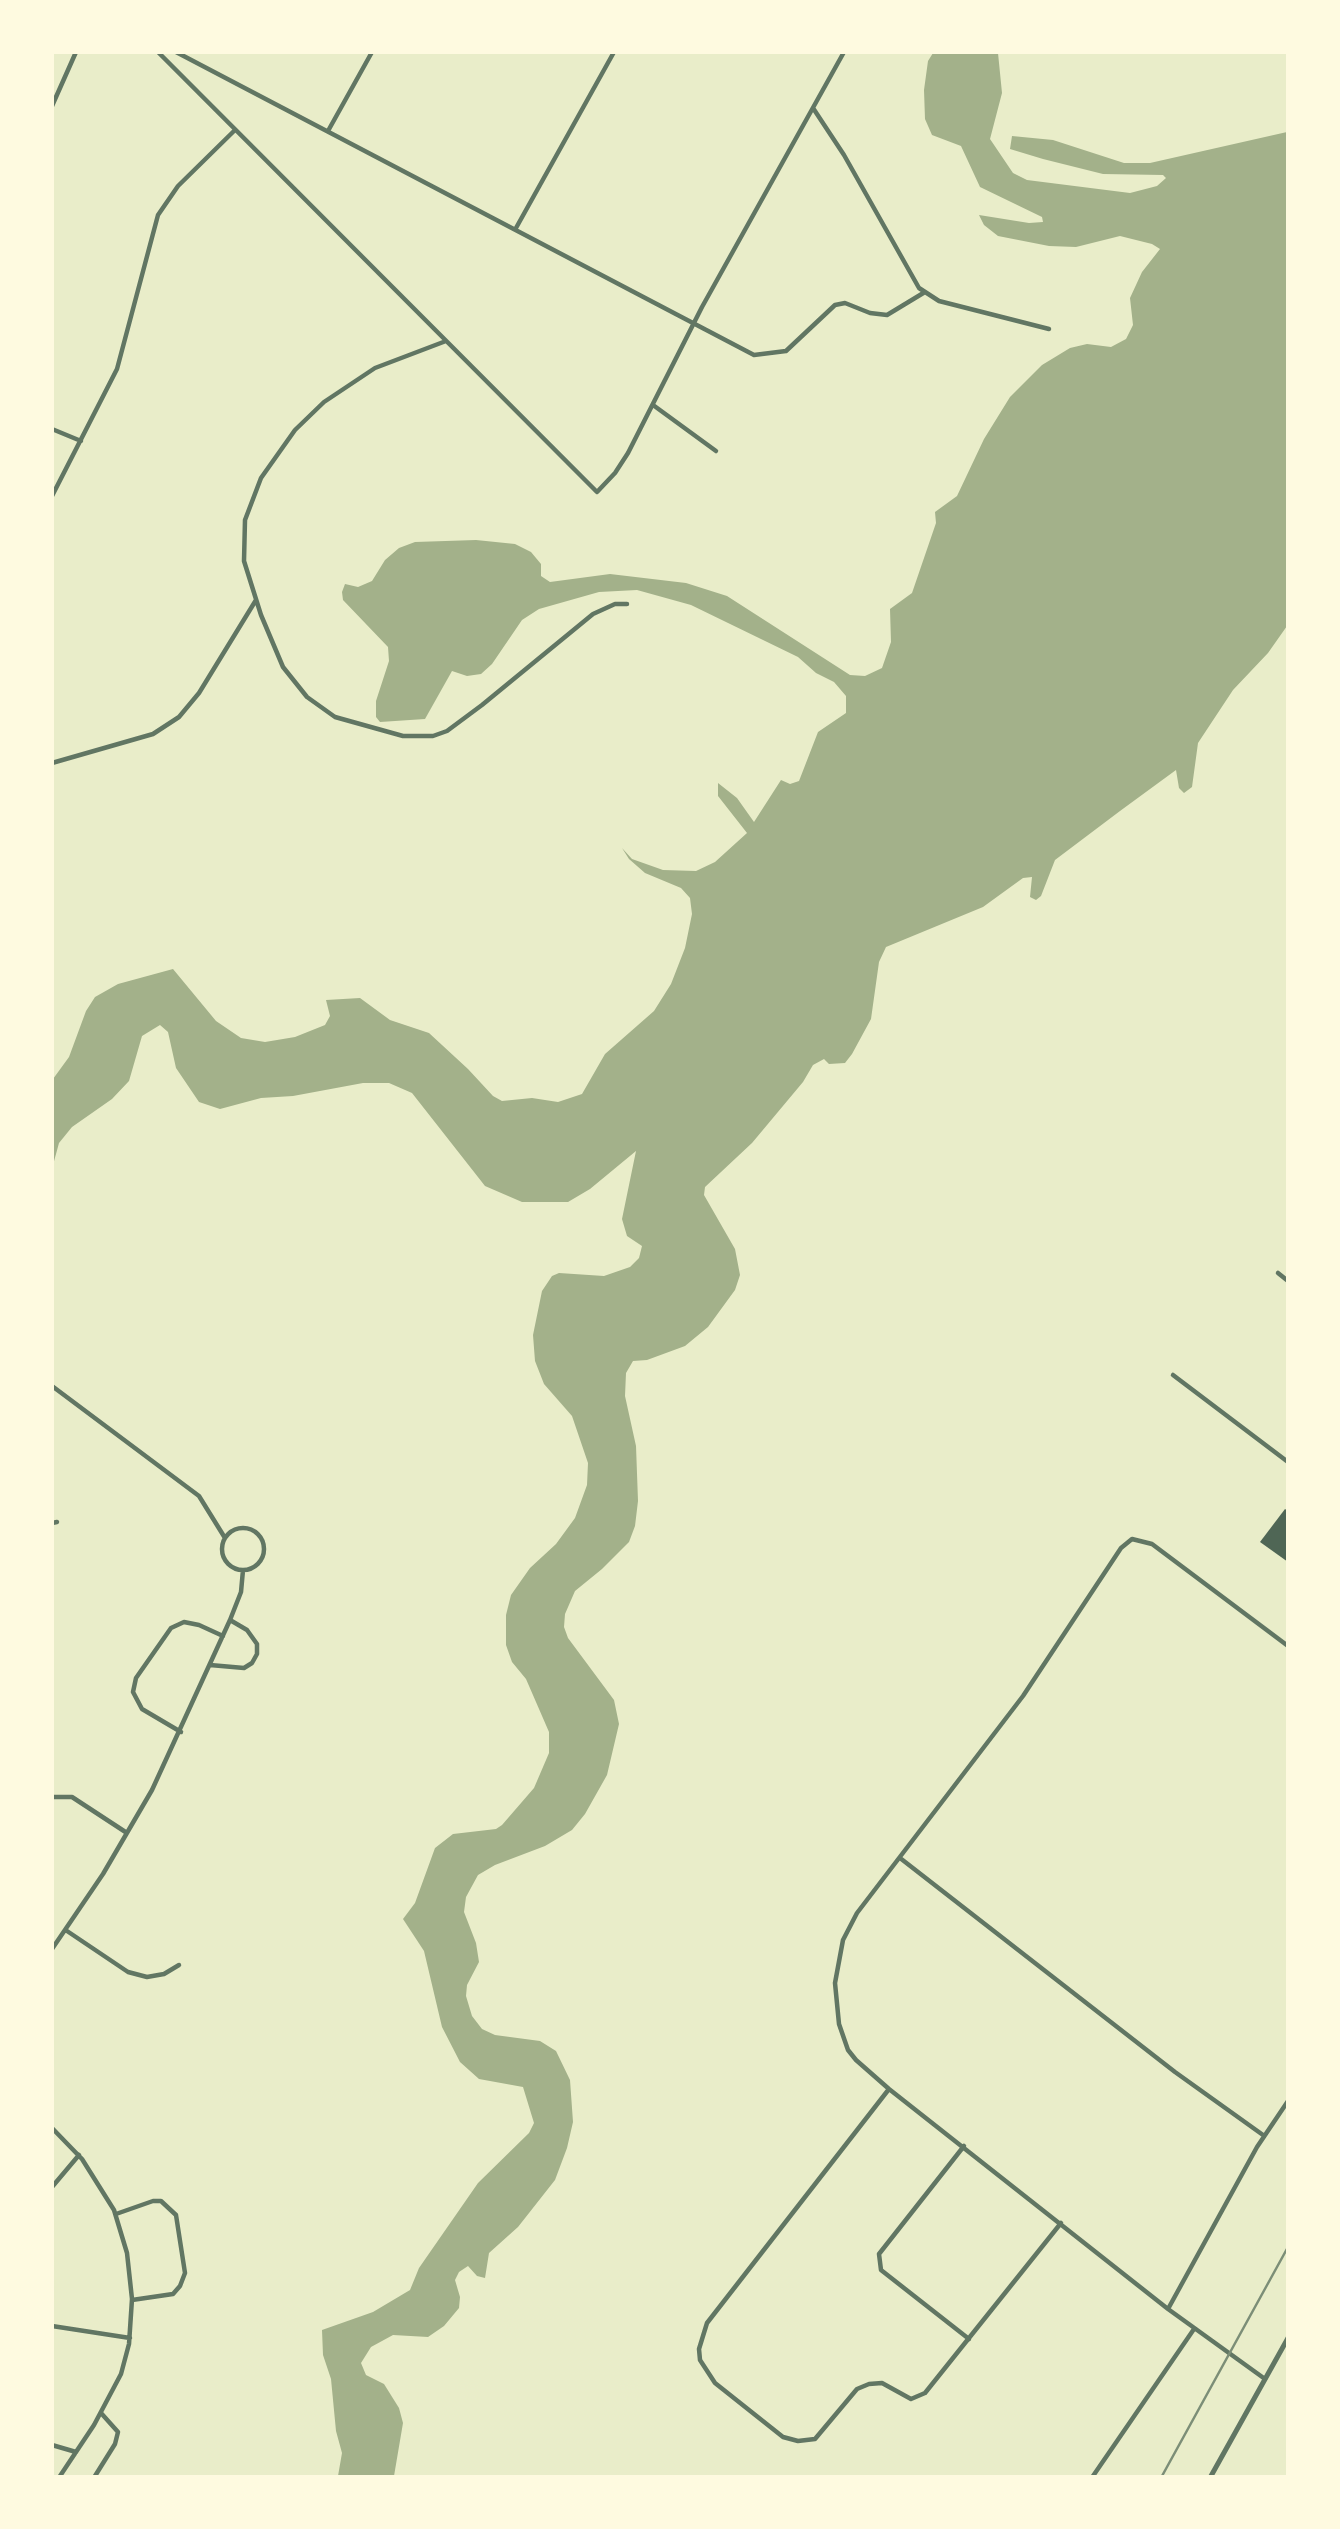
<!DOCTYPE html>
<style>
body{margin:0}
#map{position:relative;width:1340px;height:2529px;overflow:hidden;background:#e9edc9;font-family:"Varela Round",sans-serif}
canvas{display:block}
.frame{position:absolute;inset:0;border:54px solid #fefae0;pointer-events:none}
</style>
<div id="map">
<canvas width="1340" height="2529"></canvas>
<div class="frame"></div>
</div>
<script>
const ctx = document.querySelector('canvas').getContext('2d');
ctx.lineJoin = 'round';
function paint(path, color) { ctx.fillStyle = color; ctx.fill(path, 'evenodd'); }
const toPath = rows => new Path2D(rows.map(r => 'M' + r).join(''));
function trace(path, color, width, dash) { ctx.strokeStyle = color; ctx.lineWidth = width; ctx.lineCap = dash ? 'butt' : 'round'; ctx.setLineDash(dash || []); ctx.stroke(path); }
paint(toPath([
 [933,53,998,53,1002,93,990,139,1013,173,1027,180,1130,193,1157,186,1166,178,1163,175,1103,174,1043,159,1010,149,1012,136,1053,140,1124,163,1150,163,1287,132,1287,626,1268,653,1233,690,1198,743,1192,787,1184,793,1179,788,1176,770,1120,811,1055,860,1041,896,1036,900,1030,897,1032,877,1023,878,983,907,886,947,879,962,871,1019,852,1054,845,1063,829,1064,824,1059,813,1065,803,1082,752,1143,705,1187,704,1195,735,1249,740,1275,735,1290,708,1327,685,1346,647,1360,633,1361,626,1373,625,1396,636,1446,638,1501,635,1526,629,1542,602,1569,575,1591,565,1614,564,1627,568,1638,614,1700,619,1724,607,1775,585,1814,572,1830,545,1846,495,1865,478,1875,466,1897,464,1912,476,1943,479,1962,467,1985,466,1996,472,2016,482,2029,495,2035,540,2041,556,2051,570,2080,573,2122,567,2148,555,2180,518,2227,489,2253,485,2278,477,2276,468,2266,459,2272,455,2280,460,2297,459,2308,444,2326,428,2337,393,2335,371,2347,361,2363,366,2375,384,2384,399,2408,403,2423,394,2476,338,2476,342,2453,336,2431,331,2379,323,2355,322,2330,373,2312,410,2290,419,2268,478,2183,529,2133,534,2123,523,2087,479,2079,460,2062,442,2027,424,1951,403,1919,415,1903,435,1848,453,1834,496,1829,502,1825,534,1788,549,1753,549,1732,526,1679,512,1662,506,1645,506,1615,511,1595,530,1568,556,1544,575,1518,587,1485,588,1463,572,1416,544,1384,535,1361,533,1335,542,1291,552,1276,559,1273,604,1276,630,1267,639,1258,642,1246,627,1236,622,1219,636,1151,590,1189,568,1202,522,1202,485,1186,412,1093,389,1083,363,1083,293,1096,261,1098,220,1109,199,1102,176,1068,168,1032,160,1025,142,1036,129,1081,112,1099,72,1127,59,1143,53,1165,53,1079,69,1057,86,1011,95,997,118,984,173,969,216,1021,241,1038,265,1042,295,1037,325,1025,330,1016,326,1000,360,998,390,1020,429,1033,468,1069,493,1096,502,1101,532,1098,558,1102,582,1094,605,1054,654,1011,671,984,685,948,692,914,690,898,681,888,645,873,629,859,622,848,632,859,663,870,696,871,715,862,747,833,718,796,718,783,737,798,754,822,781,780,790,784,799,781,818,732,846,713,846,696,834,682,816,673,798,657,691,605,637,590,599,592,539,609,522,620,492,664,481,674,467,676,452,671,425,719,380,722,376,717,376,701,389,661,388,647,343,600,342,592,345,584,358,587,372,581,385,560,399,548,415,542,476,540,515,544,531,552,541,564,541,576,550,582,610,574,686,583,727,596,850,675,865,676,882,668,891,642,890,609,912,593,936,523,935,512,957,496,984,439,1010,397,1042,365,1070,348,1087,344,1111,347,1126,339,1133,325,1130,298,1142,272,1160,249,1152,244,1120,236,1076,247,1049,246,998,236,984,225,979,215,1029,223,1043,222,1042,217,980,187,961,146,932,135,925,119,924,90,928,61]
]), '#a3b18a');
paint(toPath([
 [1285,1509,1288,1511,1288,1562,1260,1542]
]), '#4f6655');
trace(toPath([
 [158,52,597,492,615,473,628,453,702,307,844,52],
 [176,52,754,355,786,351,835,305,845,303,870,313,887,315,925,292],
 [52,106,76,52],
 [813,108,844,155,919,288,939,301,1049,329],
 [328,131,372,52],
 [516,228,614,52],
 [446,341,375,368,324,402,295,430,261,478,245,520,244,561,261,615,283,667,307,697,335,717,403,736,433,736,447,731,482,705,593,614,615,604,627,604],
 [653,405,716,451],
 [52,429,81,441],
 [52,496,117,369,158,215,178,186,235,130],
 [52,763,153,734,179,717,199,693,256,600],
 [1278,1273,1288,1281],
 [1173,1375,1288,1462],
 [52,1386,199,1496,225,1538],
 [52,1523,57,1522],
 '222 1549a21 21 0 1 1 42 0a21 21 0 1 1-42 0Z',
 [210,1665,244,1668,252,1663,257,1654,257,1644,247,1630,230,1620],
 [181,1732,142,1709,133,1692,136,1678,171,1628,184,1622,199,1625,223,1636],
 [52,1797,72,1797,127,1833],
 [900,1858,1175,2072,1263,2135],
 [67,1931,128,1972,147,1977,164,1974,179,1965],
 [52,1949,103,1874,152,1790,230,1620,241,1592,243,1570],
 [889,2089,707,2323,699,2349,700,2360,715,2383,783,2437,798,2441,815,2439,857,2389,869,2384,882,2383,911,2399,925,2393,1061,2223],
 [52,2128,82,2159,114,2210,127,2253,132,2299,129,2344,121,2374,94,2425,60,2476],
 [964,2146,879,2254,881,2270,969,2339],
 [52,2187,79,2155],
 [116,2214,153,2201,161,2201,176,2215,185,2273,180,2286,173,2294,132,2300],
 [1168,2309,1257,2147,1288,2101],
 [52,2326,130,2338],
 [1265,2379,1168,2309,889,2089,856,2060,848,2050,839,2024,835,1983,843,1940,857,1913,1023,1696,1121,1548,1132,1539,1152,1544,1288,1646],
 [52,2445,76,2452],
 [95,2476,115,2444,118,2432,101,2413],
 [1093,2476,1194,2329]
]), '#617663', 4.5);
trace(toPath([
 [1211,2476,1288,2338]
]), '#617663', 5);
trace(toPath([
 [1162,2476,1288,2247]
]), '#7c8e77', 2.5);
</script>
